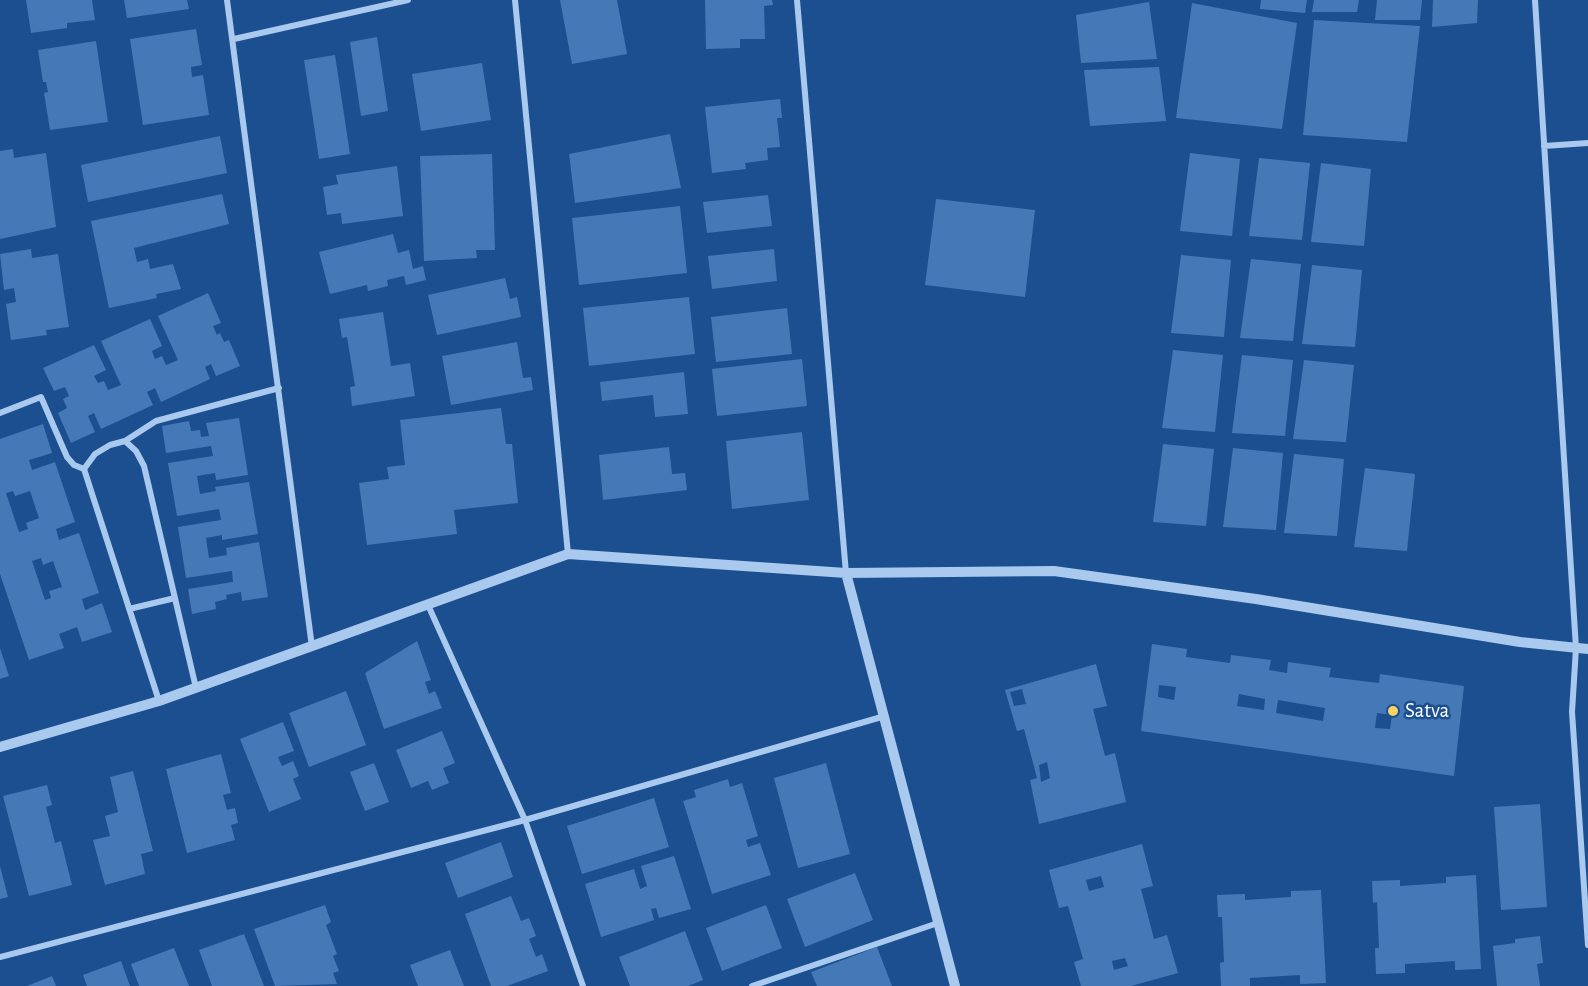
<!DOCTYPE html>
<style>
body{margin:0}
canvas{display:block;background:#1b4f8f}
</style>
<canvas width="1588" height="986"></canvas>
<script>
const ctx = document.querySelector('canvas').getContext('2d');
ctx.lineJoin = 'round';
function paint(path, color) { ctx.fillStyle = color; ctx.fill(path, 'evenodd'); }
const toPath = rows => new Path2D(rows.map(r => 'M' + r).join(''));
function trace(path, color, width, dash) { ctx.strokeStyle = color; ctx.lineWidth = width; ctx.lineCap = dash ? 'butt' : 'round'; ctx.setLineDash(dash || []); ctx.stroke(path); }
function write(font, color, halo, rows, align = 'center') {
  ctx.font = font + ' "Alegreya Sans",sans-serif'; ctx.lineWidth = 5; ctx.setLineDash([]); ctx.textBaseline = 'middle'; ctx.strokeStyle = halo; ctx.fillStyle = color; for (const [text, x, y, turn = 0] of rows) {
    ctx.save(); ctx.translate(x, y); ctx.rotate((+turn || 0) * Math.PI / 180); ctx.textAlign = isNaN(turn) ? turn : align; if (halo) ctx.strokeText(text, 0, 0); ctx.fillText(text, 0, 0); ctx.restore();
  }
}
paint(toPath([
 [26,0,92,0,95,20,67,23,67,28,31,33],
 [124,0,187,0,189,9,127,18],
 [560,0,617,0,627,54,572,64],
 [705,0,772,0,773,5,764,6,765,39,740,39,740,48,706,49],
 [1261,0,1307,0,1305,13,1260,9],
 [1314,0,1359,0,1357,12,1312,12],
 [1377,0,1422,0,1420,20,1375,20],
 [1433,0,1478,0,1477,23,1432,27],
 [1149,2,1157,59,1081,63,1076,15],
 [1192,3,1297,23,1282,129,1176,118],
 [1314,20,1420,26,1407,142,1303,135],
 [196,29,202,65,191,67,192,77,203,75,209,115,143,125,130,39],
 [377,37,388,111,361,116,350,42],
 [96,41,108,122,50,130,44,93,48,92,46,82,43,82,38,50],
 [335,55,350,154,319,159,304,60],
 [482,63,491,120,421,131,412,74],
 [1159,67,1166,121,1090,126,1084,70],
 [780,99,782,118,777,118,780,147,767,148,768,160,745,163,746,169,712,173,705,107],
 [670,134,681,188,575,203,569,154],
 [220,136,227,173,88,202,81,165],
 [13,149,14,158,46,153,56,227,0,239,0,151],
 [1190,153,1240,159,1232,236,1180,231],
 [492,154,495,250,476,250,477,258,424,261,420,156],
 [1259,158,1310,163,1302,240,1249,236],
 [1321,163,1371,169,1364,246,1311,242],
 [397,166,403,216,342,224,341,213,327,215,323,187,338,184,336,175],
 [222,194,229,224,134,248,137,262,148,259,150,269,173,264,181,289,156,294,157,298,109,308,91,221],
 [768,195,772,226,707,233,703,202],
 [936,199,1035,210,1025,297,925,285],
 [680,206,687,273,579,285,572,218],
 [393,234,398,253,409,250,413,269,423,266,426,280,406,285,404,276,387,280,388,286,368,291,367,285,330,294,319,252],
 [31,249,32,258,58,254,69,327,46,330,47,335,11,340,6,304,16,302,14,288,4,290,0,254],
 [774,249,777,281,712,289,708,256],
 [1181,255,1231,260,1224,337,1171,333],
 [1251,259,1301,264,1293,341,1240,338],
 [1312,265,1362,270,1355,347,1302,344],
 [505,278,510,299,517,297,521,317,437,335,428,295],
 [208,293,221,323,213,326,217,335,220,333,224,342,229,340,240,366,216,376,211,364,205,367,210,379,161,402,155,388,147,392,153,405,101,429,94,413,88,416,95,432,71,443,58,413,67,408,63,399,69,396,65,387,54,391,43,368,94,345,106,370,94,376,98,383,104,381,108,390,121,385,101,341,150,319,162,346,152,351,155,359,162,356,166,365,178,360,158,316],
 [689,297,695,354,589,366,583,308],
 [787,308,792,354,716,362,711,317],
 [383,312,391,366,410,363,415,396,352,406,350,387,355,386,347,337,342,338,339,319],
 [517,342,523,378,531,377,533,390,451,405,442,356],
 [1173,350,1223,355,1215,432,1162,428],
 [1242,355,1293,360,1285,436,1232,433],
 [802,359,807,406,717,416,712,369],
 [1304,360,1354,365,1346,442,1293,439],
 [684,372,688,414,655,417,653,395,602,401,600,382],
 [501,408,506,444,512,444,518,503,454,510,457,534,367,545,359,483,389,479,387,467,405,465,400,420],
 [239,418,248,475,216,480,215,473,197,476,200,494,216,491,215,487,249,482,258,534,222,540,222,535,206,538,209,558,227,555,226,548,259,542,268,597,242,601,241,592,226,595,227,599,215,602,216,609,192,614,188,589,233,582,232,571,186,578,178,527,221,520,219,509,177,516,168,463,213,456,211,446,166,453,162,426,189,421,191,431,200,430,201,437,209,436,206,423],
 [43,424,52,453,29,460,32,470,55,462,75,522,56,529,59,540,79,533,99,593,82,599,85,610,102,603,112,632,82,642,77,627,59,634,64,648,29,660,0,574,0,439],
 [13,491,15,496,30,491,39,518,26,523,28,529,19,532,6,493],
 [41,558,43,565,53,561,62,587,49,591,51,598,45,600,32,561],
 [802,432,809,500,732,509,726,441],
 [1163,444,1214,449,1206,526,1153,522],
 [669,447,672,474,685,473,687,490,603,500,599,455],
 [1233,448,1283,453,1276,530,1223,527],
 [1294,454,1344,459,1337,536,1284,533],
 [1365,468,1415,474,1407,551,1354,547],
 [417,641,431,680,425,682,429,694,435,691,442,708,384,729,365,673],
 [1152,644,1187,649,1186,657,1230,663,1231,655,1271,660,1269,670,1287,673,1288,662,1331,668,1329,677,1379,683,1380,674,1464,686,1454,776,1141,731],
 [1159,685,1176,687,1174,700,1158,697],
 [1239,694,1265,699,1264,710,1237,706],
 [1278,700,1325,708,1323,721,1276,713],
 [1377,713,1392,715,1390,729,1375,728],
 [0,648,9,676,0,679],
 [1096,664,1107,706,1093,709,1105,756,1115,753,1126,802,1039,824,1030,780,1037,778,1024,729,1017,731,1005,690],
 [1022,689,1026,704,1014,706,1010,692],
 [1047,762,1050,778,1041,782,1039,765],
 [346,691,366,745,309,767,289,713],
 [283,722,294,751,278,757,282,766,293,761,299,776,293,779,301,799,269,812,240,739],
 [442,731,455,763,443,768,449,783,432,790,428,781,411,788,396,750],
 [221,754,231,793,223,795,227,810,235,808,238,823,231,825,235,840,187,853,166,769],
 [374,763,389,802,365,811,350,772],
 [826,763,850,854,798,868,774,778],
 [133,771,153,851,141,854,145,874,105,885,93,840,110,836,105,816,118,812,110,777],
 [728,779,730,787,742,783,758,836,746,840,748,847,760,843,771,875,712,894,683,801,696,797,694,790],
 [47,785,52,805,46,807,55,843,61,841,72,885,29,896,3,796],
 [654,798,669,847,582,874,567,826],
 [1540,804,1547,907,1501,910,1494,807],
 [501,842,513,877,458,898,445,863],
 [1142,844,1153,886,1141,889,1154,939,1167,935,1178,973,1131,986,1081,986,1074,962,1083,959,1068,906,1059,908,1049,870],
 [1101,876,1104,887,1089,891,1086,880],
 [1125,958,1128,966,1114,970,1112,961],
 [674,856,691,909,659,918,656,908,651,909,654,920,601,937,585,884,634,869,640,889,647,886,641,866],
 [0,866,8,897,0,899],
 [855,873,873,920,805,947,787,899],
 [1476,875,1481,969,1455,970,1455,961,1405,964,1405,973,1376,974,1375,948,1379,948,1377,902,1373,903,1372,881,1400,880,1400,886,1446,883,1446,877],
 [1321,890,1326,983,1300,984,1300,975,1250,978,1250,986,1221,986,1220,963,1224,962,1222,917,1218,917,1217,895,1245,894,1245,900,1291,897,1291,891],
 [511,896,521,921,529,918,536,936,529,939,536,957,542,954,548,971,507,986,491,986,465,914],
 [325,905,331,922,326,925,337,954,333,956,339,971,333,973,337,984,275,986,254,929],
 [766,905,782,948,722,971,706,928],
 [685,931,703,980,688,986,630,986,619,957],
 [244,934,264,986,212,986,199,950],
 [1540,936,1543,963,1537,964,1540,986,1497,986,1493,946,1515,943,1515,939],
 [877,947,892,986,817,986,811,972],
 [174,948,189,986,139,986,131,964],
 [450,950,464,986,418,986,410,965],
 [121,961,130,986,87,986,83,975],
 [52,976,56,986,27,986]
]), '#4478b7');
trace(toPath([
 [227,0,312,647],
 [515,0,568,554],
 [797,0,846,573],
 [1535,0,1576,648,1572,712,1588,945],
 [234,39,408,0],
 [1544,146,1588,143],
 [0,413,41,397,67,457,74,465,84,469],
 [125,441,156,421,279,388],
 [428,605,525,820,583,986],
 [129,609,175,598],
 [159,701,84,469,95,454,110,445,125,441,136,451,144,466,196,688],
 [0,957,525,820,885,716],
 [752,986,938,923]
]), '#a9c9ee', 6);
trace(toPath([
 [0,747,159,701,568,554,846,573],
 [955,986,846,573,1054,571,1256,599,1520,642,1588,649]
]), '#a9c9ee', 10);
for (const [x, y, r, color] of [
 [1393,711,6,"#ffd166"]
]) { const dot = new Path2D(); dot.arc(x, y, r, 0, 2 * Math.PI); ctx.fillStyle = color; ctx.fill(dot); trace(dot, '#1b4f8f', 2); }
write('21px', '#fff', '#1b4f8f', [
 ["Satva",1405,711]
], 'left');
</script>
